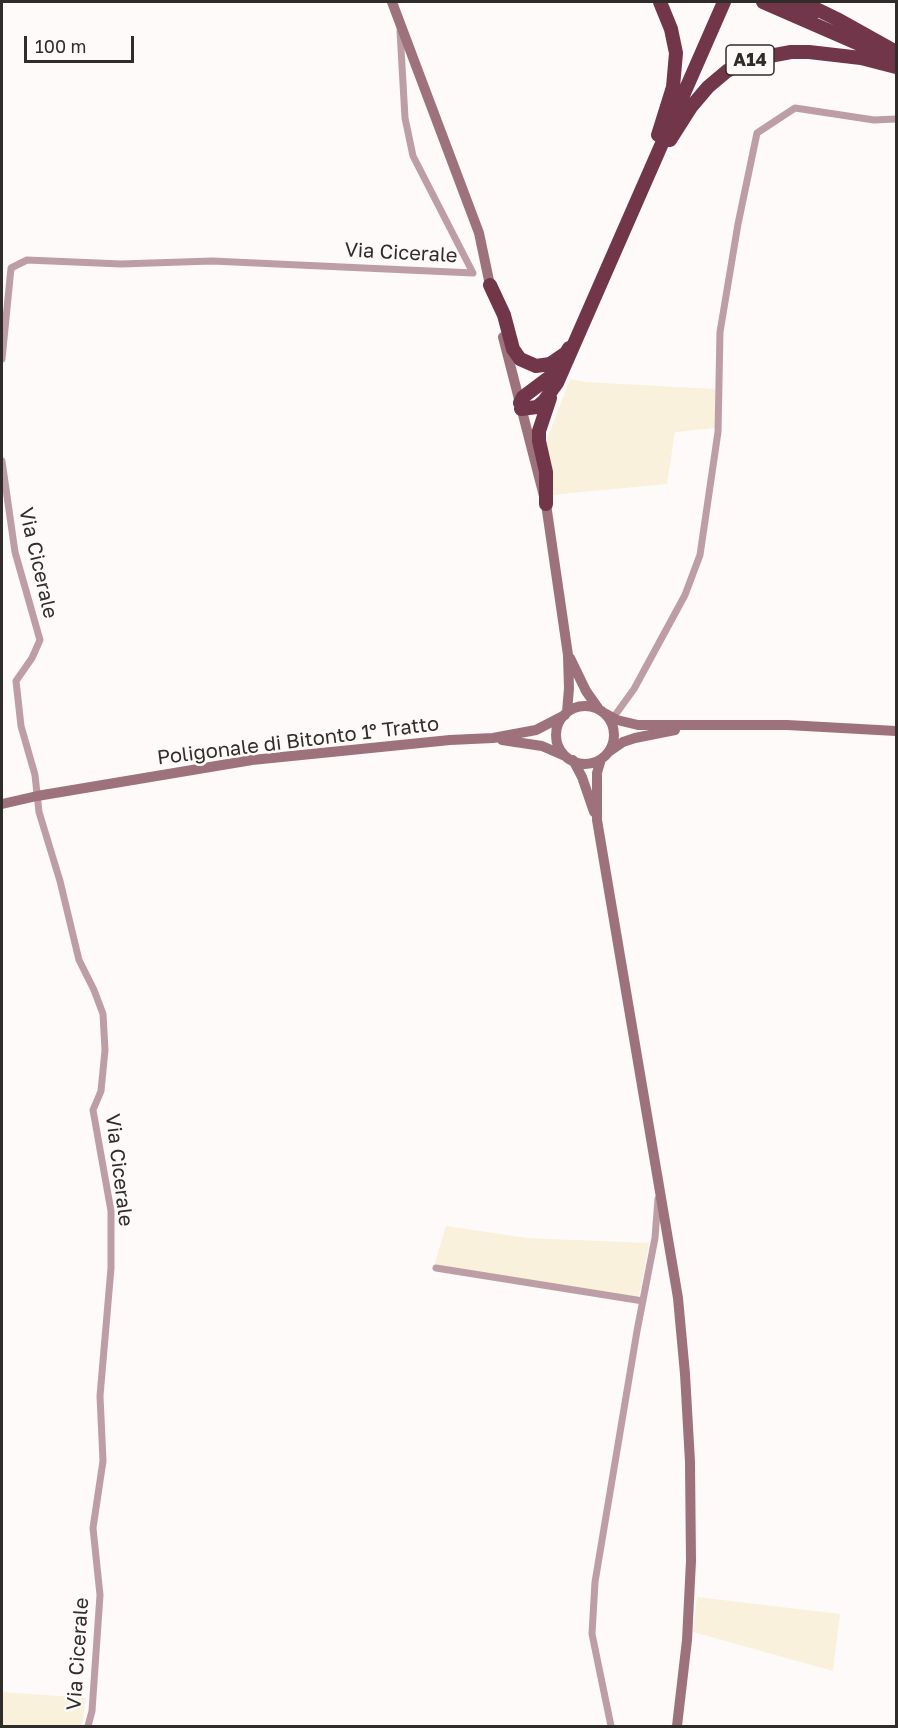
<!DOCTYPE html>
<meta charset="utf-8">
<style>
body{margin:0}
#map{position:relative;width:898px;height:1728px;overflow:hidden;background:#fefaf9;font-family:"Golos Text",sans-serif}
canvas{display:block}
.frame{position:absolute;inset:0;border:3px solid #2f2c2a;pointer-events:none}
.scale{position:absolute;left:24px;top:36px;width:110px;height:27px;box-sizing:border-box;border:3px solid #2f2c2a;border-top:0;padding-left:8px;font-size:18px;line-height:21px;white-space:nowrap;color:#2f2c2a;-webkit-text-stroke:4px #fefaf9;paint-order:stroke}
</style>
<div id="map">
<canvas width="898" height="1728"></canvas>
<div class="frame"></div>
<div class="scale">100 m</div>
</div>
<script>
const ctx = document.querySelector('canvas').getContext('2d');
ctx.lineJoin = 'round';
function paint(path, color) { ctx.fillStyle = color; ctx.fill(path, 'evenodd'); }
const toPath = rows => new Path2D(rows.map(r => 'M' + r).join(''));
function trace(path, color, width, dash) { ctx.strokeStyle = color; ctx.lineWidth = width; ctx.lineCap = dash ? 'butt' : 'round'; ctx.setLineDash(dash || []); ctx.stroke(path); }
function write(font, color, halo, rows, align = 'center') {
  ctx.font = font + ' "Golos Text",sans-serif'; ctx.lineWidth = 5; ctx.setLineDash([]); ctx.textBaseline = 'middle'; ctx.strokeStyle = halo; ctx.fillStyle = color; for (const [text, x, y, turn = 0] of rows) {
    ctx.save(); ctx.translate(x, y); ctx.rotate((+turn || 0) * Math.PI / 180); ctx.textAlign = isNaN(turn) ? turn : align; if (halo) ctx.strokeText(text, 0, 0); ctx.fillText(text, 0, 0); ctx.restore();
  }
}
paint(toPath([
 [570,379,585,382,715,389,716,428,675,432,667,484,551,495,544,447],
 [446,1226,527,1238,649,1243,639,1297,434,1266],
 [697,1597,840,1614,833,1671,693,1632],
 [2,1692,86,1698,82,1726,2,1726]
]), '#f9f1db');
trace(toPath([
 [2,359,11,268,27,260,121,264,212,261,473,273,413,156,405,118,400,31],
 [2,461,15,552,40,640,32,658,16,681,21,726,35,775,39,812,60,881,79,960,94,990,103,1014,105,1050,101,1091,93,1110,111,1211,111,1268,100,1396,103,1461,93,1528,100,1595,92,1711,88,1726],
 [613,718,634,689,685,595,700,555,718,432,720,332,738,224,757,133,795,108,874,120,896,119],
 [436,1268,643,1301],
 [611,1726,592,1634,595,1582,637,1331,655,1238,658,1199]
]), '#be9ea6', 7);
trace(toPath([
 [392,2,479,233,491,290],
 [503,337,546,504,568,655,569,688,567,712],
 [570,658,586,691,598,708],
 '556 735a29 29 0 1 1 58 0a29 29 0 1 1-58 0Z',
 [604,713,617,720,638,725,787,725,896,731],
 [502,740,542,746,565,756],
 [610,751,623,742,635,738,675,730],
 [601,759,597,773,597,820,678,1298,685,1374,690,1462,691,1561,687,1640,677,1726],
 [573,760,582,777,594,812],
 [2,804,37,796,252,760,450,740,493,738,536,730,565,715]
]), '#9e727d', 10);
trace(toPath([
 [763,2,896,60],
 [787,2,813,13],
 [808,5,839,20,896,52],
 [658,135,673,87,676,53,671,29,660,2],
 [670,140,691,107,708,87,727,71,748,60,791,52,809,52,861,58,896,67],
 [490,285,504,315,513,349,520,359,536,366,550,364,566,353,569,348],
 [520,403,523,397,551,376,560,363],
 [521,409,537,407,544,401,557,383,724,2],
 [546,504,546,472,539,441,539,431,550,398]
]), '#713649', 14);
for (const [x, y, w] of [
 [750,60,48]
]) { const box = new Path2D(); box.roundRect(x - w / 2, y - 15, w, 30, 4.5); ctx.fillStyle = '#fefaf9'; ctx.fill(box); trace(box, '#2f2c2a', 1.5); }
write('bold 18px', '#2f2c2a', null, [
 ["A14",750,60]
]);
write('20px', '#2f2c2a', '#fefaf9', [
 ["Via Cicerale",401,253,3],
 ["Via Cicerale",38,563,77],
 ["Poligonale di Bitonto 1° Tratto",298,741,-7],
 ["Via Cicerale",119,1170,83],
 ["Via Cicerale",78,1654,-86]
]);
</script>
